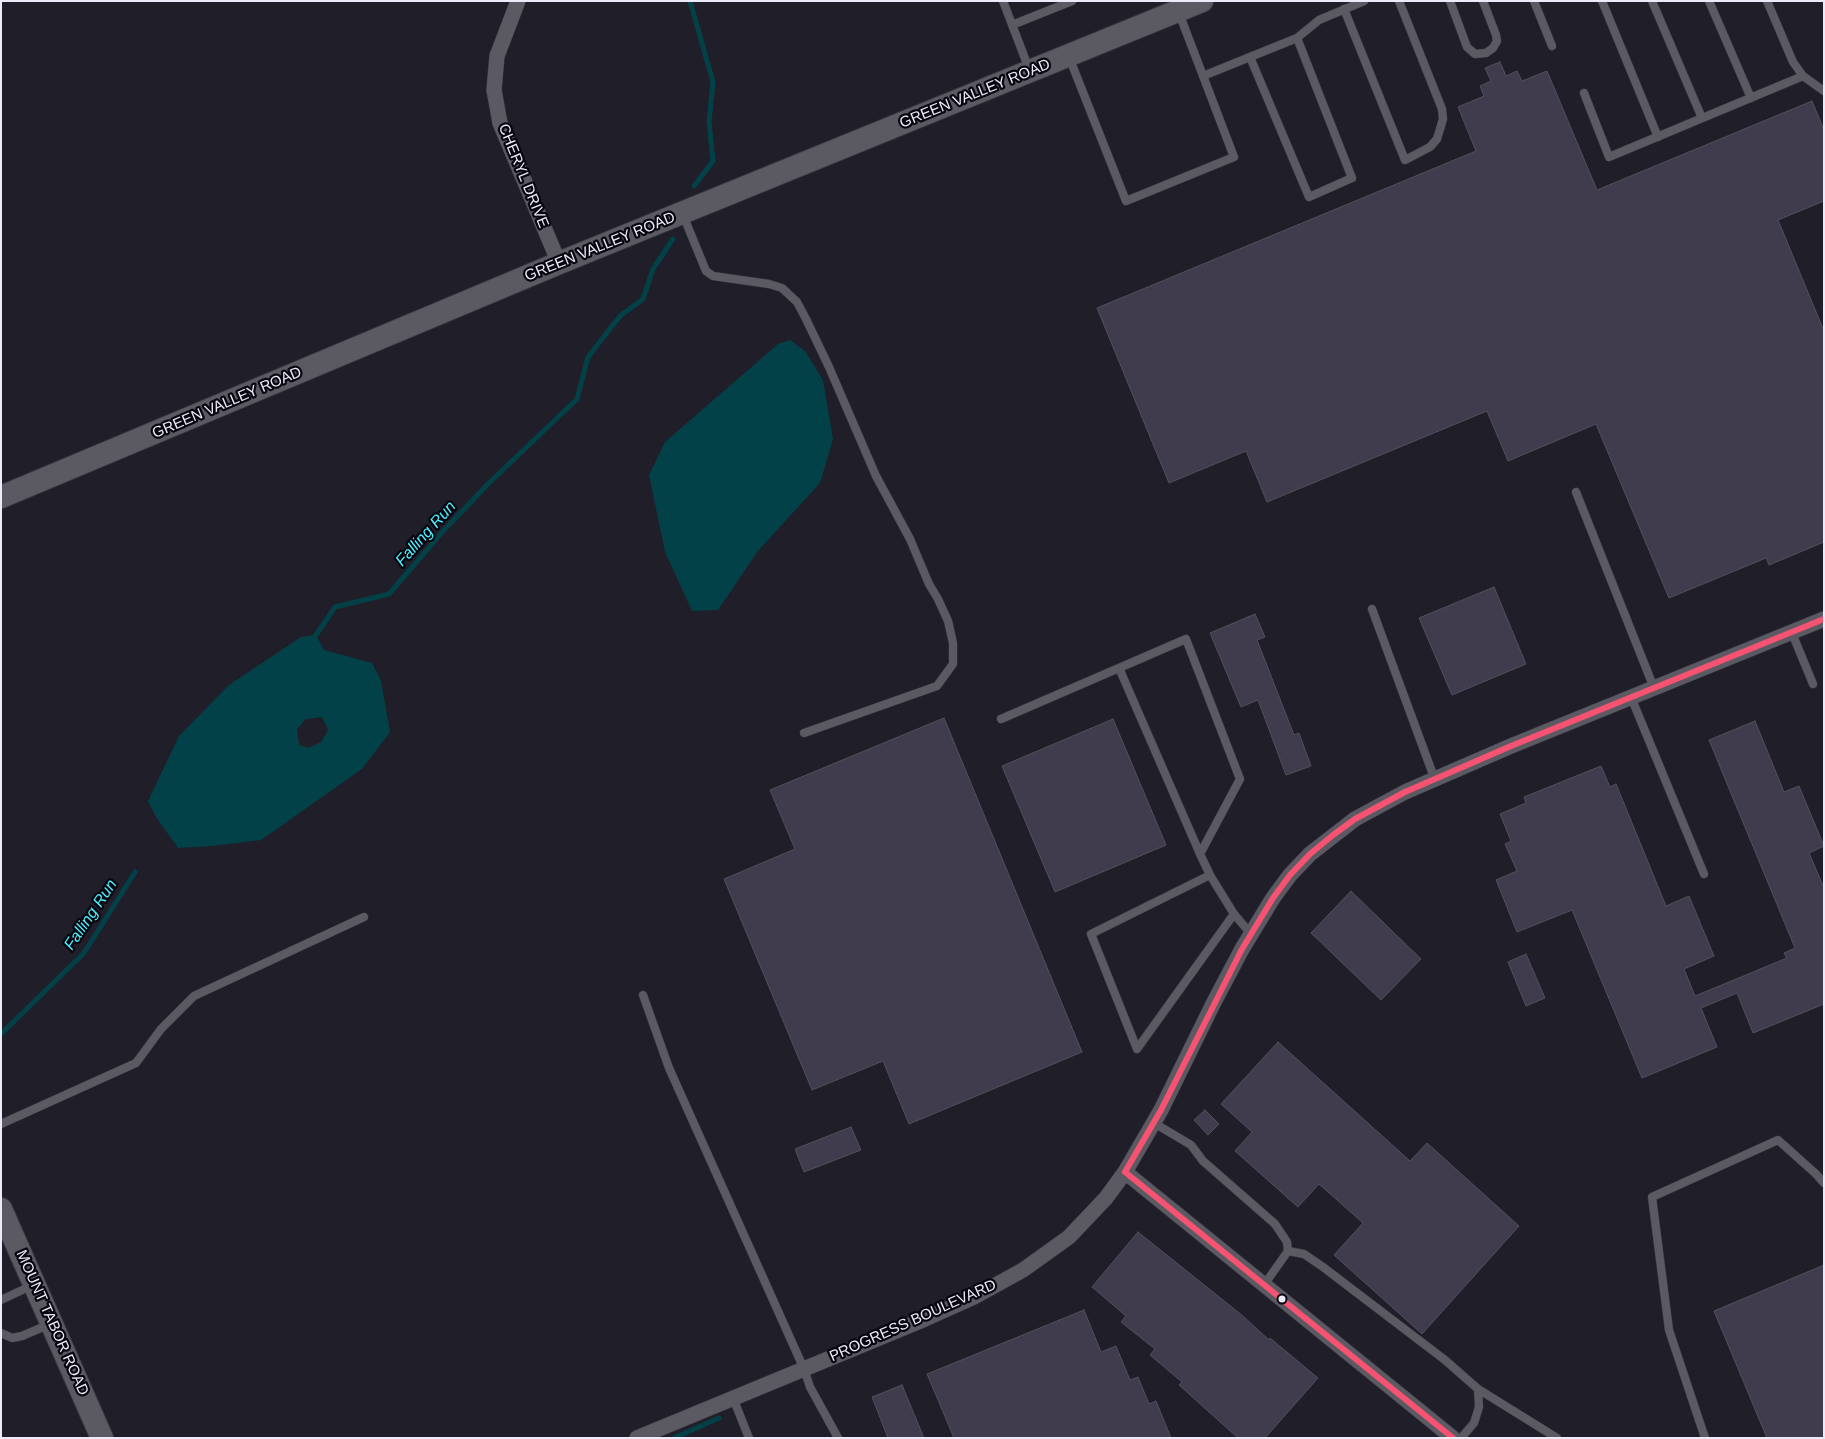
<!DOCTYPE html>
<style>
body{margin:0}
#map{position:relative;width:1825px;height:1439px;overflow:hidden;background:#201e29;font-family:Arial,sans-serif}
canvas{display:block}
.frame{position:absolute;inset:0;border:2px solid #ecebfa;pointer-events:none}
</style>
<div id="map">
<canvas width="1825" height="1439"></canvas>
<div class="frame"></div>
</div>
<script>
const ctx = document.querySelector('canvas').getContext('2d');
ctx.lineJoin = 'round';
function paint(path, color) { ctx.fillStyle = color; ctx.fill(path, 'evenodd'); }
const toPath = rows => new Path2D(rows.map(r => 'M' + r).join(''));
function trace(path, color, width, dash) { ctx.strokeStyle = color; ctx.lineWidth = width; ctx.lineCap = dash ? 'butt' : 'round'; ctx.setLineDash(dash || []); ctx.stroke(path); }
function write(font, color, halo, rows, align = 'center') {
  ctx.font = font + ' Arial,sans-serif'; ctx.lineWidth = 4.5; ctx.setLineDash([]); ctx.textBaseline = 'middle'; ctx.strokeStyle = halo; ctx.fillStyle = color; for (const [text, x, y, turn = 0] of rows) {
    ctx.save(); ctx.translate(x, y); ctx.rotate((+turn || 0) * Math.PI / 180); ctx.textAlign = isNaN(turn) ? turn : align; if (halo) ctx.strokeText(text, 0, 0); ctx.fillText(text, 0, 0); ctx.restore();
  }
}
paint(toPath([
 [790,340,805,351,823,380,833,439,820,483,758,551,718,610,692,611,665,552,649,475,665,442,778,344],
 [316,635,324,650,372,663,381,681,390,732,362,769,261,840,212,846,178,848,156,817,148,801,179,736,229,685,301,637],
 [322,717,328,730,321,742,309,748,299,745,297,729,306,719]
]), '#034148');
trace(toPath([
 [690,1,713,82,709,122,713,161,694,186],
 [312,641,335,607,389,594,444,530,489,483,577,399,588,357,620,316,643,299,653,269,673,239],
 [1,1034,84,953,135,872],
 [674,1438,719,1418]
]), '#034148', 5);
const building = toPath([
 [1500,62,1506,76,1517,71,1522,81,1547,71,1597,190,1812,101,1824,130,1824,201,1778,220,1824,331,1824,542,1769,565,1766,558,1669,598,1596,424,1508,461,1487,411,1267,502,1246,451,1169,483,1097,308,1476,151,1458,107,1484,96,1480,86,1491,81,1485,68,1500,62],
 [1494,587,1526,664,1452,695,1419,618,1494,587],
 [1255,614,1265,637,1257,640,1294,735,1299,733,1311,766,1286,775,1258,700,1241,707,1210,633,1255,614],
 [944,718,1082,1052,909,1124,883,1061,812,1090,724,879,795,849,770,790,944,718],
 [1113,719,1166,845,1055,892,1002,766,1113,719],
 [1755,721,1784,792,1799,786,1824,846,1809,853,1824,888,1824,1004,1753,1033,1737,993,1701,1008,1717,1047,1642,1078,1572,910,1517,932,1496,880,1517,871,1505,844,1511,841,1500,814,1526,803,1524,797,1601,766,1610,787,1616,784,1666,906,1689,896,1714,956,1684,969,1695,996,1787,958,1784,953,1795,948,1709,740,1755,721],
 [1351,891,1421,959,1381,1000,1311,933,1351,891],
 [1526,954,1545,998,1526,1006,1508,962,1526,954],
 [1278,1042,1410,1161,1427,1143,1519,1226,1422,1334,1334,1255,1363,1223,1319,1184,1298,1207,1235,1151,1252,1132,1221,1104,1278,1042],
 [1205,1110,1219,1124,1208,1135,1194,1120,1205,1110],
 [851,1127,861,1150,804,1172,795,1149,851,1127],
 [1138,1232,1243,1316,1269,1340,1270,1338,1318,1378,1265,1438,1238,1438,1179,1385,1182,1382,1150,1355,1155,1349,1121,1322,1126,1316,1092,1287,1138,1232],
 [1824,1265,1824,1438,1767,1438,1714,1311,1824,1265],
 [1084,1310,1101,1352,1116,1346,1130,1380,1138,1377,1149,1404,1156,1401,1171,1438,954,1438,927,1374,1084,1310],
 [902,1385,924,1438,888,1438,872,1397,902,1385]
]);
paint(building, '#403c4e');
trace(building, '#52505a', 1);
const lane = toPath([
 [1003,1,1029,69],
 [1450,1,1467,47,1475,54,1486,53,1493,48,1497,41,1496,35,1483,1],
 [1534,1,1552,46],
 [1602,1,1658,137],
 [1652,1,1702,118],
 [1709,1,1751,98],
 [1767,1,1793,62,1803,76],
 [1344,9,1405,160,1430,147,1437,139,1443,119,1442,109,1399,1],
 [1012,25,1072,1],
 [1069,57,1126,201,1234,157,1179,13],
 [1250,57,1309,197,1352,178,1297,38],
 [1203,76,1297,38,1319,20,1364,1],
 [1584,93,1609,157,1803,76,1824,91],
 [683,215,706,271,713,276,769,284,782,288,797,302,806,319,829,367,876,476,910,539,929,584,938,599,948,621,953,643,953,664,937,686,804,733],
 [1576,492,1654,688],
 [1372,609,1435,780],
 [1792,633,1813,684],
 [1631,697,1704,874],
 [1001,719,1119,668],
 [1200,854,1119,668,1186,639,1240,779,1200,854,1210,875,1234,914,1251,934],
 [1210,875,1091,934,1137,1049,1234,914],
 [643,995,669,1068,804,1369,810,1387,838,1438],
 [1154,1123,1191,1145,1203,1161,1275,1224,1287,1242,1288,1251,1264,1285],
 [1,1124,136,1063,161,1029,194,996,364,917],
 [1288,1251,1304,1254,1323,1267,1445,1360,1478,1389,1557,1438],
 [1,1300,33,1285],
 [1,1333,12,1338,22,1336,50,1324],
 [733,1398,749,1438],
 [1461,1438,1474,1423,1479,1407,1478,1389],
 [1705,1438,1669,1330,1652,1197,1778,1140,1816,1174,1824,1183]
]);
const street = toPath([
 [518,1,497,56,494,90,500,123,559,263],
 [1125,1172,1453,1438],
 [637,1438,925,1319,974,1297,1023,1270,1069,1237,1106,1198,1125,1172,1161,1110,1213,1004,1242,949,1273,898,1290,875,1310,854,1355,819,1405,792,1511,746,1824,619]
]);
const secondary = toPath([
 [1,497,559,263,1202,1],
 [1,1209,102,1438]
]);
trace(lane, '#3b3a43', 9);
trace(street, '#3b3a43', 16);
trace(secondary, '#3b3a43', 24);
trace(lane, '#5b5a63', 8);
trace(street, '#5b5a63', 15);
trace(secondary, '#5b5a63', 22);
trace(toPath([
 [1125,1172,1161,1110,1242,949,1273,898,1290,875,1310,854,1333,835,1355,819,1405,792,1511,746,1824,619],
 [1125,1172,1453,1438]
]), '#f65372', 6);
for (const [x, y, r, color] of [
 [1282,1299,4.5,"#ecebfa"]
]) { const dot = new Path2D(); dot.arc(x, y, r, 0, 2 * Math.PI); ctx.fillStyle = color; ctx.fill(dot); trace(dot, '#07060e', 2); }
write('15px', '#ecebfa', '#07060e', [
 ["GREEN VALLEY ROAD",975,94,-22],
 ["CHERYL DRIVE",523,176,68],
 ["GREEN VALLEY ROAD",600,247,-22],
 ["GREEN VALLEY ROAD",227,403,-23],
 ["PROGRESS BOULEVARD",913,1321,-24],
 ["MOUNT TABOR ROAD",52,1323,66]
]);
write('italic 16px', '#4cf0fe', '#07060e', [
 ["Falling Run",426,534,-48],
 ["Falling Run",91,915,-56]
]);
</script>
